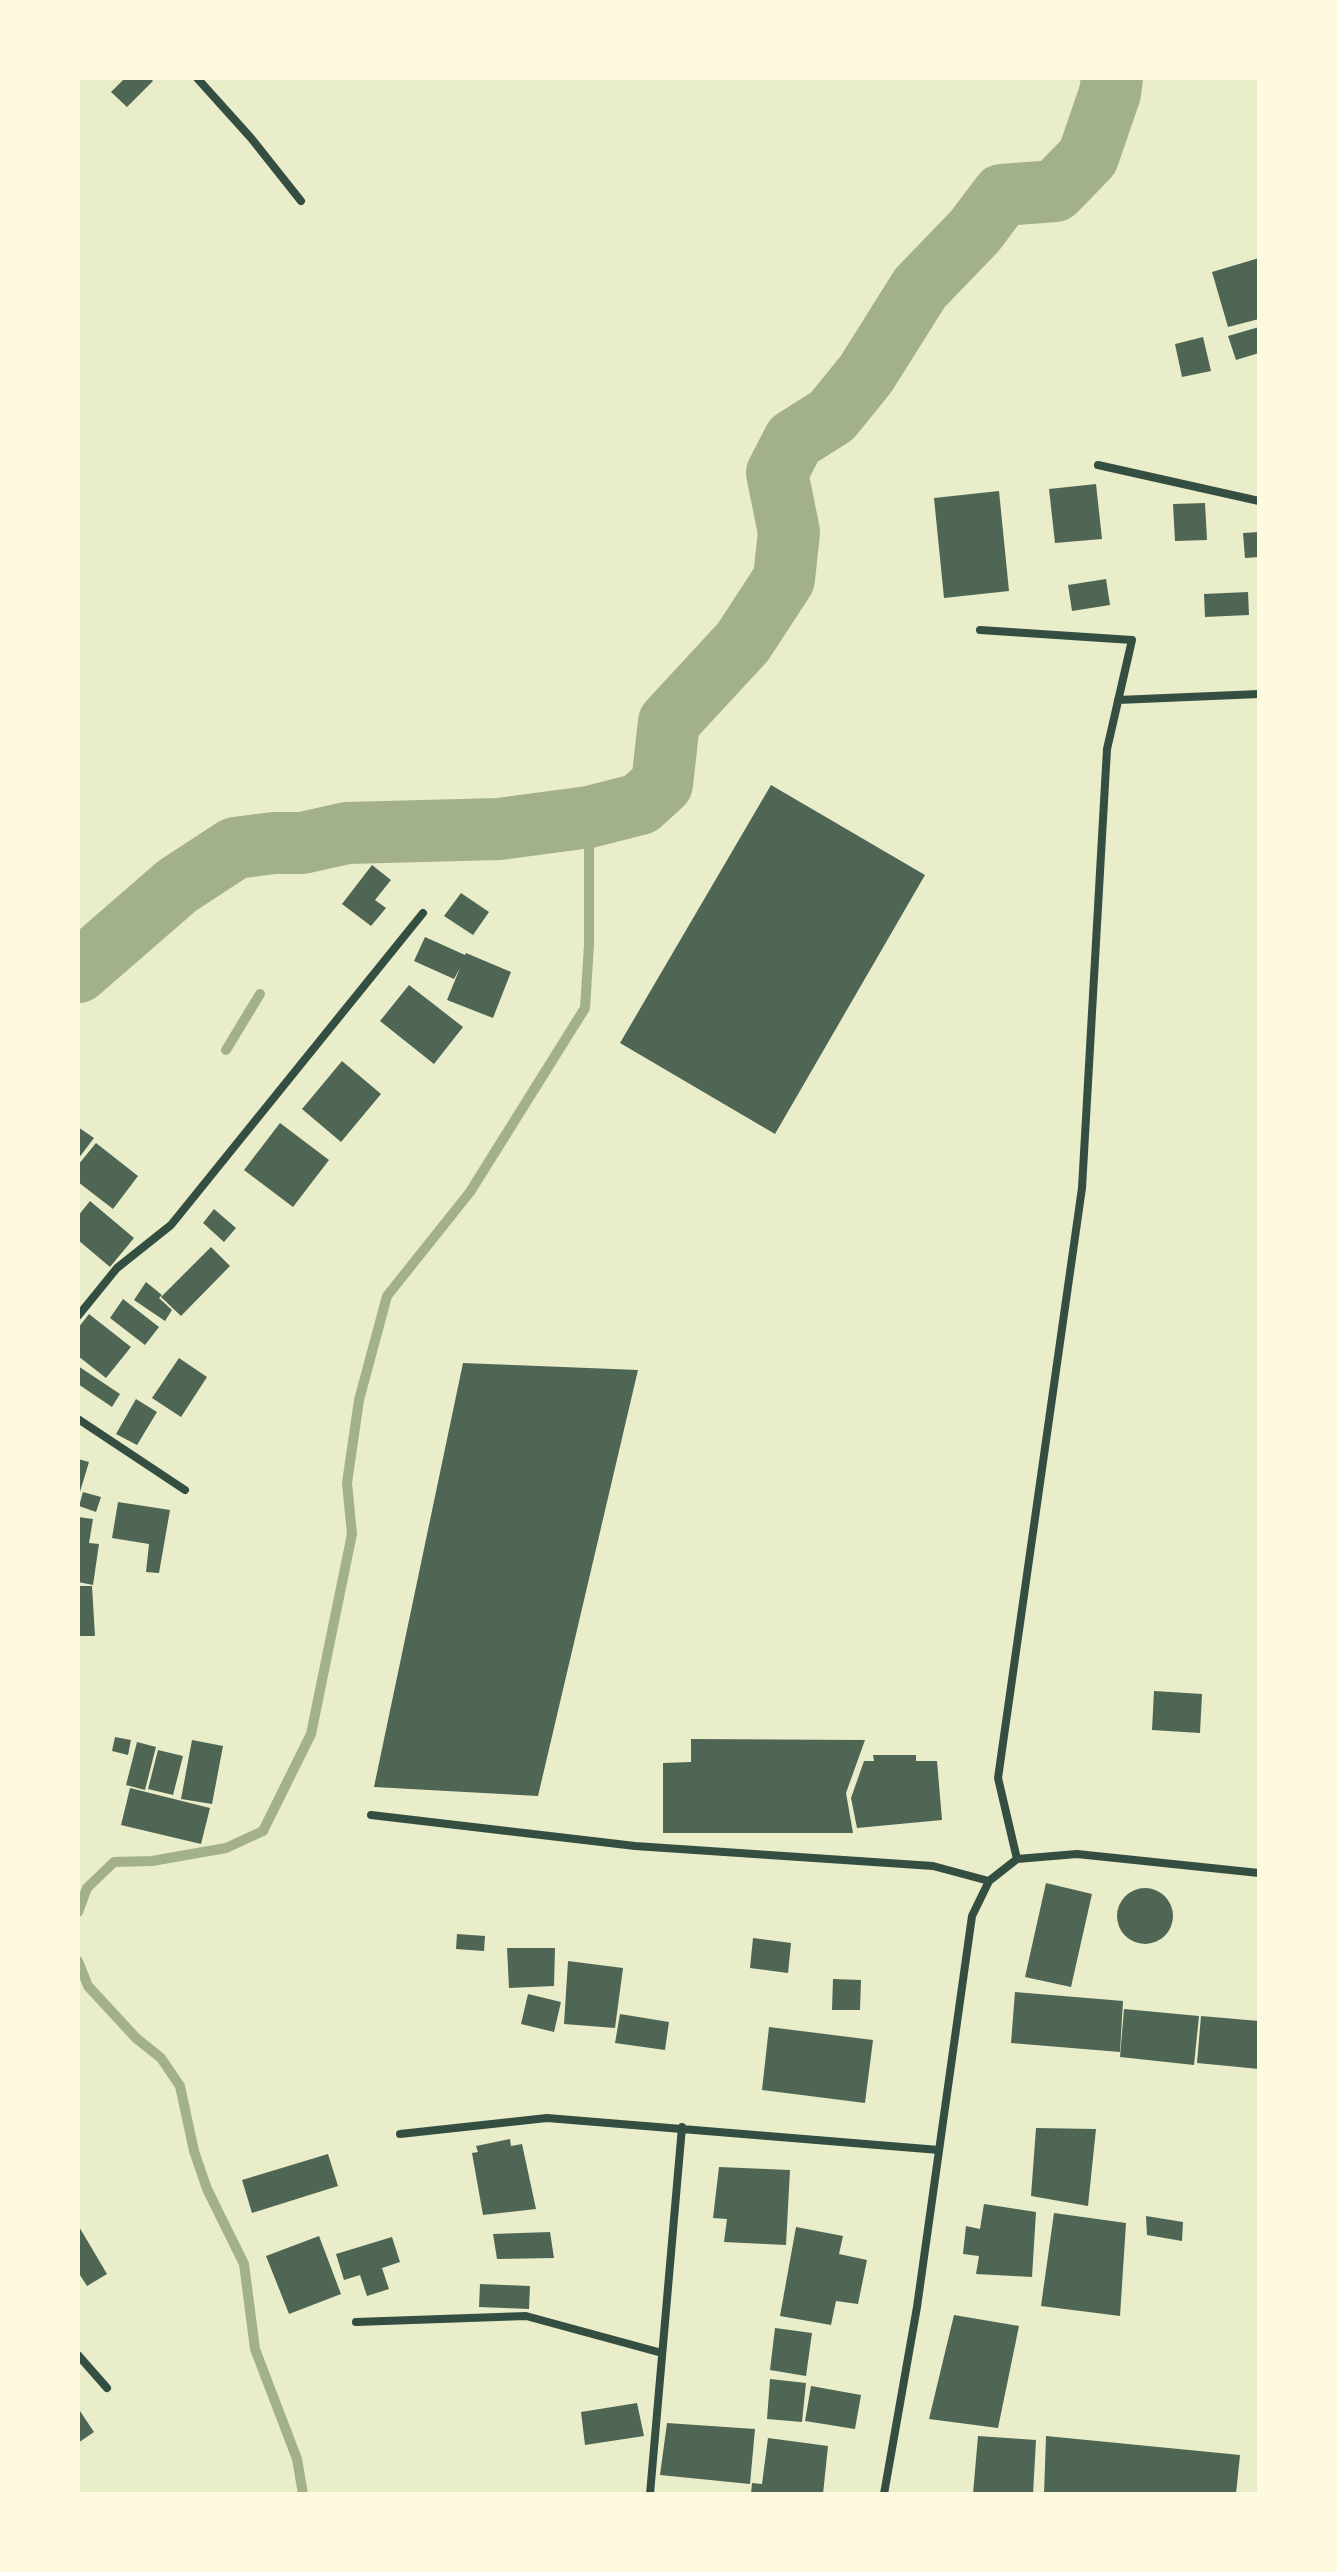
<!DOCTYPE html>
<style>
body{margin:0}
#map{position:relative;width:1337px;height:2572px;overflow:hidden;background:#e9edc9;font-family:"Public Sans",sans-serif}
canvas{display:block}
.frame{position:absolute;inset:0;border:80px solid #fefae0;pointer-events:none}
</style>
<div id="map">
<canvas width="1337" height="2572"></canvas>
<div class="frame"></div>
</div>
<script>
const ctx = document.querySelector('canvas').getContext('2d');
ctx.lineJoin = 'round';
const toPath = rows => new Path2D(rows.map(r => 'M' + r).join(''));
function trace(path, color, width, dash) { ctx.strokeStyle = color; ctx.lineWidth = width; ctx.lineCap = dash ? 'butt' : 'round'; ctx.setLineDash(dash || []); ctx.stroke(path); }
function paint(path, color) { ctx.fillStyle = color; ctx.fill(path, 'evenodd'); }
trace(toPath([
 [226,1050,260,994],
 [78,1912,87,1888,114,1862,152,1861,226,1848,263,1831,311,1734,352,1534,347,1483,359,1400,387,1296,470,1192,585,1008,589,945,589,817],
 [78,1961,88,1986,136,2038,161,2058,180,2086,194,2151,207,2189,244,2264,255,2349,297,2459,303,2494]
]), '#a3b18a', 10);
trace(toPath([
 [78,972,177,886,235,848,274,843,302,843,347,833,499,829,589,817,640,804,662,784,669,722,743,642,784,579,789,532,777,473,794,440,832,416,866,374,920,288,975,231,1002,195,1055,191,1088,157,1110,93,1112,78]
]), '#a3b18a', 62);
paint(toPath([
 [125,78,150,78,153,81,127,107,111,92],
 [1259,258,1259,319,1228,327,1212,272],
 [1259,327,1259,353,1236,360,1228,336],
 [1203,337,1211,371,1182,377,1175,344],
 [1096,484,1102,539,1055,543,1049,489],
 [999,491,1009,591,944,598,934,498],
 [1205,503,1207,540,1175,541,1173,504],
 [1259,532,1259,557,1245,558,1243,533],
 [1106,579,1110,605,1072,611,1068,585],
 [1248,592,1249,615,1205,617,1204,594],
 [771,785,925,875,775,1134,620,1043],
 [372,865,391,880,375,900,386,908,371,926,342,904],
 [461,893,489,912,473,935,444,916],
 [425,937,465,955,466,953,511,972,493,1018,447,1000,460,968,454,979,414,961],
 [409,985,463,1027,434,1064,380,1021],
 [342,1061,381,1094,341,1142,302,1109],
 [280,1123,329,1160,293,1207,244,1170],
 [78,1127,94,1138,78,1159],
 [96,1143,138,1176,113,1209,78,1182,78,1165],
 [90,1201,134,1238,110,1267,78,1240,78,1216],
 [214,1209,236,1228,224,1242,203,1223],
 [211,1247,230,1266,181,1316,161,1297],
 [146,1282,162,1295,159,1298,172,1310,165,1321,134,1300],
 [123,1299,159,1327,145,1345,110,1318],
 [89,1314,131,1347,106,1378,78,1356,78,1328],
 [179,1358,207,1377,181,1417,152,1398],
 [463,1363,638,1370,538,1796,374,1787],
 [78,1366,120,1394,112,1407,78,1384],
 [136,1399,157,1412,137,1445,116,1434],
 [78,1459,89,1462,79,1495,78,1495],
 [83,1492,101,1497,96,1512,79,1506],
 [118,1502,170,1510,159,1573,146,1572,149,1544,112,1538],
 [78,1517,93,1519,89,1543,99,1544,93,1585,78,1582],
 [78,1586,92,1586,95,1636,78,1636],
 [1154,1691,1202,1694,1200,1733,1152,1730],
 [115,1737,131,1740,128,1755,112,1751],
 [691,1739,865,1740,846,1793,853,1833,663,1833,663,1763,691,1762],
 [192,1740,223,1746,212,1804,181,1799],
 [137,1742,156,1747,145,1790,126,1785],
 [158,1750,183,1756,173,1795,148,1789],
 [873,1755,916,1755,916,1761,937,1761,942,1820,857,1828,851,1798,864,1761,874,1761],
 [130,1788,210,1808,201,1844,121,1825],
 [1046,1883,1092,1894,1071,1987,1025,1977],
 '1117 1916a28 28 0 1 1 56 0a28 28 0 1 1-56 0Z',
 [457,1934,485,1936,484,1951,456,1949],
 [753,1938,791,1943,788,1973,750,1968],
 [507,1948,555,1948,554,1986,509,1988],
 [568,1961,623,1968,615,2028,564,2024],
 [833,1979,861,1980,860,2010,832,2010],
 [1015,1992,1123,2001,1120,2052,1011,2043],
 [528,1994,561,2002,554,2032,521,2024],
 [1124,2009,1199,2016,1194,2065,1120,2057],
 [620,2014,669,2022,665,2050,615,2043],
 [1201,2016,1259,2021,1259,2069,1197,2063],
 [769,2027,873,2040,865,2103,762,2090],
 [1036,2128,1096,2129,1088,2206,1031,2196],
 [510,2139,511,2146,522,2144,536,2209,483,2215,472,2153,478,2152,476,2146],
 [328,2154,338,2186,252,2213,242,2180],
 [719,2167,790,2170,786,2245,724,2242,727,2219,713,2218],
 [984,2204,1036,2212,1032,2277,976,2274,979,2256,963,2254,966,2226,980,2229],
 [1054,2213,1126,2223,1120,2316,1041,2306],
 [1146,2216,1183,2222,1182,2241,1147,2235],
 [78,2225,107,2274,87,2286,78,2272],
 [796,2227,843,2236,839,2254,867,2260,858,2304,836,2301,831,2325,780,2316],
 [550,2232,554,2258,497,2259,493,2234],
 [319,2236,341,2294,289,2314,266,2256],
 [392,2237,400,2262,382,2268,389,2289,367,2296,360,2275,344,2280,336,2254],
 [480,2284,530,2286,529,2309,479,2307],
 [954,2315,1019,2326,998,2428,929,2419],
 [775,2328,812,2333,806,2376,770,2370],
 [770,2379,806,2383,802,2422,767,2419],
 [811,2386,861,2395,855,2429,805,2421],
 [637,2403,644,2436,585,2445,581,2412],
 [78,2408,94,2432,78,2443],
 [667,2423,755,2429,750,2484,660,2475],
 [978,2436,1036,2440,1033,2494,973,2494],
 [1046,2436,1240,2455,1236,2494,1044,2494],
 [768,2438,828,2446,823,2494,751,2494,752,2483,762,2484]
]), '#4f6655');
trace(toPath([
 [197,78,251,138,301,201],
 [1098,465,1259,501],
 [980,630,1132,640,1107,749,1082,1188,998,1778,1017,1859],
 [1118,700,1259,694],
 [78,1316,117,1268,171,1225,423,913],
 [78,1419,185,1490],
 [371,1815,635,1846,933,1866,989,1881],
 [400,2134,547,2118,939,2150],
 [356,2322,526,2316,662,2353],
 [78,2355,107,2388],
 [650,2494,682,2127],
 [884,2494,917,2307,972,1916,989,1881,1017,1859,1077,1854,1259,1873]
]), '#344e41', 8);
</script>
